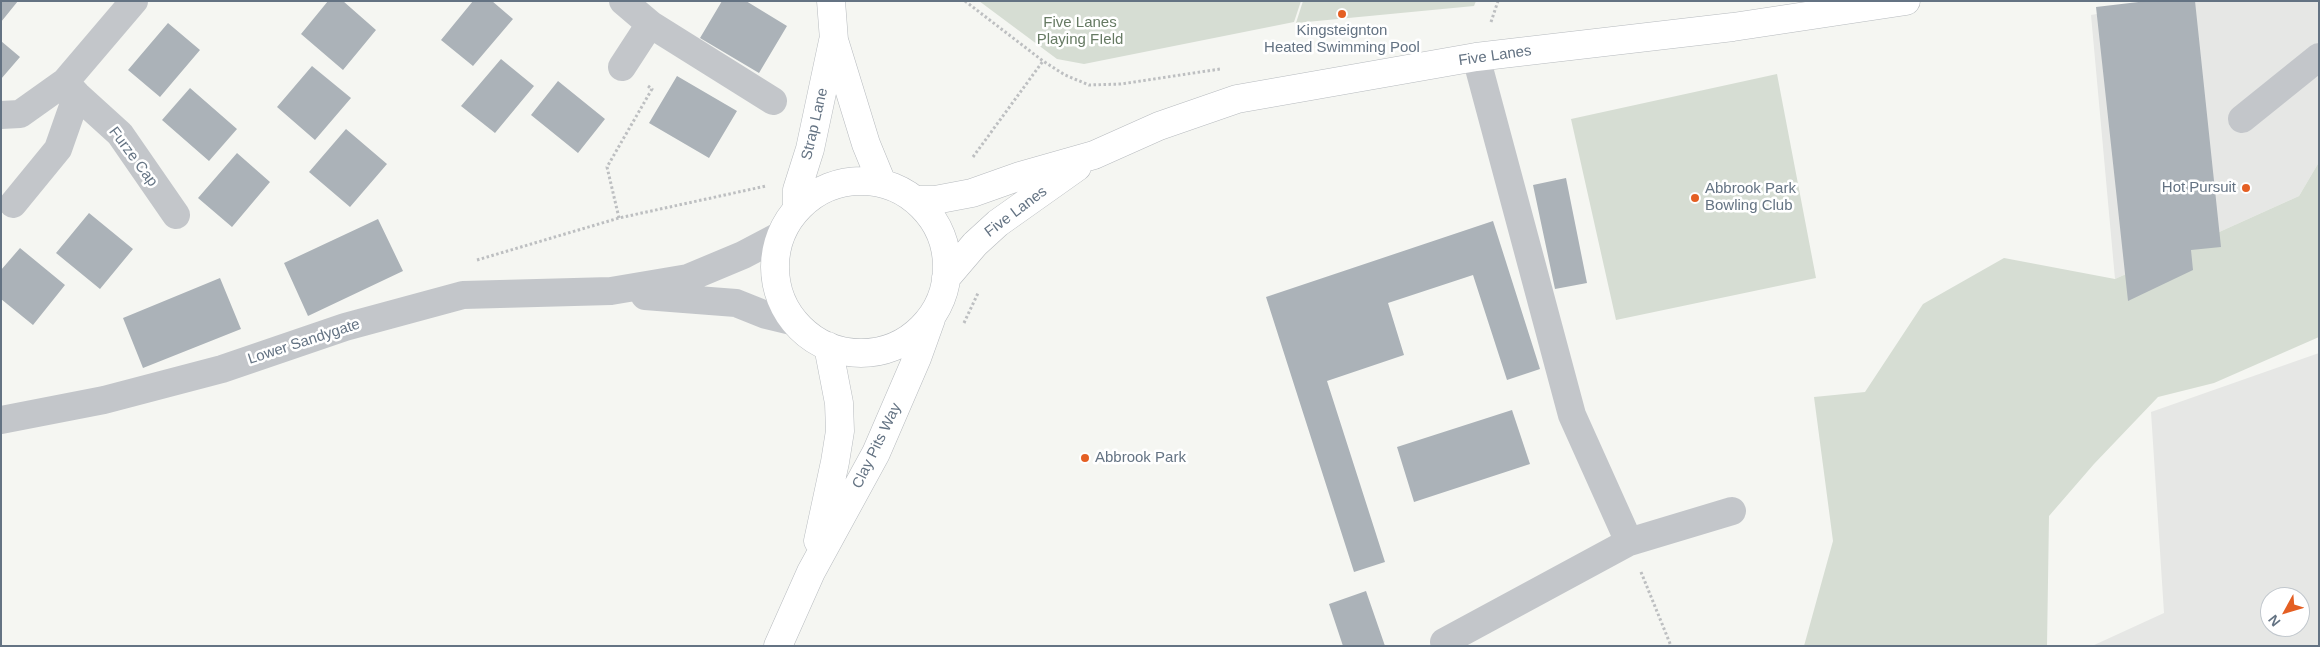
<!DOCTYPE html>
<style>
body{margin:0}
#map{position:relative;width:2320px;height:647px;overflow:hidden;background:#f5f6f2;font-family:Arial,sans-serif}
canvas{display:block}
.frame{position:absolute;inset:0;border:2px solid #647383;pointer-events:none}
.north{position:absolute;left:2260px;top:587px;width:50px;height:50px;box-sizing:border-box;background:#fff;border:1px solid #c1c7cd;border-radius:50%;rotate:231deg;font-size:14px;font-weight:700;line-height:20px;text-align:center;color:#647383}
.north::after{content:'';display:block;margin:auto;width:18px;height:22px;background:#e45f23;clip-path:polygon(50% 0,100% 100%,50% 72%,0 100%)}
</style>
<div id="map">
<canvas width="2320" height="647"></canvas>
<div class="frame"></div>
<div class="north">N</div>
</div>
<script>
const ctx = document.querySelector('canvas').getContext('2d');
ctx.lineJoin = 'round';
function paint(path, color) { ctx.fillStyle = color; ctx.fill(path, 'evenodd'); }
const toPath = rows => new Path2D(rows.map(r => 'M' + r).join(''));
function trace(path, color, width, dash) { ctx.strokeStyle = color; ctx.lineWidth = width; ctx.lineCap = dash ? 'butt' : 'round'; ctx.setLineDash(dash || []); ctx.stroke(path); }
function write(font, color, halo, rows, align = 'center') {
  ctx.font = font + ' Arial,sans-serif'; ctx.lineWidth = 5; ctx.setLineDash([]); ctx.textBaseline = 'middle'; ctx.strokeStyle = halo; ctx.fillStyle = color; for (const [text, x, y, turn = 0] of rows) {
    ctx.save(); ctx.translate(x, y); ctx.rotate((+turn || 0) * Math.PI / 180); ctx.textAlign = isNaN(turn) ? turn : align; if (halo) ctx.strokeText(text, 0, 0); ctx.fillText(text, 0, 0); ctx.restore();
  }
}
paint(toPath([
 [2171,1,2319,1,2319,162,2299,196,2115,279,2091,15],
 [2319,353,2319,646,2092,646,2164,613,2151,412],
 [2270,597,2300,597,2300,627,2270,627]
]), '#e6e7e5');
paint(toPath([
 [979,1,1301,1,1294,22,1084,64,1057,59],
 [1303,1,1476,1,1474,6,1296,23],
 [1777,74,1816,278,1616,320,1571,119],
 [2319,162,2319,337,2214,383,2158,397,2094,464,2049,516,2047,646,1804,646,1833,541,1814,397,1865,392,1923,304,2004,258,2115,279,2299,196]
]), '#d6ddd3');
paint(toPath([
 [1,1,18,1,1,22],
 [328,1,343,1,376,30,343,70,301,34],
 [473,1,492,1,513,19,473,66,441,40],
 [722,1,746,1,787,26,759,73,700,38],
 [2147,1,2195,1,2221,247,2191,250,2193,270,2128,301,2096,7],
 [168,23,200,50,160,97,128,70],
 [1,41,20,57,1,79],
 [501,59,534,86,495,133,461,106],
 [312,66,351,98,315,140,277,107],
 [677,76,737,111,709,158,649,123],
 [558,81,605,119,578,153,531,115],
 [190,88,237,129,209,161,162,120],
 [346,129,387,164,350,207,309,172],
 [237,153,270,182,232,227,198,198],
 [1566,178,1587,283,1555,289,1533,185],
 [89,213,133,249,100,289,56,253],
 [378,219,403,271,308,316,284,263],
 [1493,221,1540,369,1507,380,1473,275,1388,303,1404,355,1327,381,1385,562,1354,572,1266,297],
 [20,248,65,285,33,325,1,299,1,270],
 [220,278,241,329,143,368,123,318],
 [1512,410,1530,464,1414,502,1397,447],
 [1366,591,1385,646,1343,646,1329,604]
]), '#abb2b8');
const major = toPath([
 [831,1,834,40,866,144,882,183],
 '775 267a86 86 0 1 1 172 0a86 86 0 1 1-172 0Z',
 [915,200,935,200,972,193,1020,176,1094,155,1159,126,1237,99,1476,57,1733,27,1906,1],
 [797,209,797,190,810,149,833,41],
 [946,278,975,244,998,223,1077,167],
 [818,541,835,462,840,431,839,403,828,346],
 [778,646,811,572,876,453,917,358,931,319]
]);
trace(major, '#b6babe', 29);
trace(toPath([
 [965,1,1043,61,1065,75,1089,85,1121,84,1220,69],
 [1491,22,1498,1],
 [973,157,1043,61],
 [619,218,607,167,652,89,648,86],
 [477,260,619,218,766,186],
 [964,323,978,293],
 [1641,572,1671,646]
]), '#bdbfc1', 3, [2.5, 2.5]);
trace(toPath([
 [650,24,773,101],
 [1476,57,1572,415,1629,542],
 [622,67,650,24,623,1],
 [65,82,77,95,120,134,176,215],
 [1,115,20,114,65,82,134,1],
 [2242,119,2319,57],
 [13,204,58,149,77,95],
 [645,296,736,303,766,315,795,322],
 [1,420,104,400,222,369,345,327,463,295,611,291,688,278,743,255,781,235],
 [1444,642,1629,542,1732,511]
]), '#c3c6ca', 28);
trace(major, '#fff', 28);
for (const [x, y, r, color] of [
 [1342,14,5,"#e45f23"],
 [2246,188,5,"#e45f23"],
 [1695,198,5,"#e45f23"],
 [1085,458,5,"#e45f23"]
]) { const dot = new Path2D(); dot.arc(x, y, r, 0, 2 * Math.PI); ctx.fillStyle = color; ctx.fill(dot); trace(dot, '#fff', 2); }
write('15px', '#667a63', '#fff', [
 ["Five Lanes",1080,23],
 ["Playing FIeld",1080,40]
]);
write('15px', '#647383', '#fff', [
 ["Kingsteignton",1342,31,"center"],
 ["Heated Swimming Pool",1342,48,"center"],
 ["Hot Pursuit",2236,188,"right"],
 ["Abbrook Park",1705,189],
 ["Bowling Club",1705,206],
 ["Abbrook Park",1095,458]
], 'left');
write('15px', '#647383', '#fff', [
 ["Five Lanes",1495,56,-8],
 ["Strap Lane",815,124,-77],
 ["Furze Cap",133,157,53],
 ["Five Lanes",1016,212,-37],
 ["Lower Sandygate",304,342,-18],
 ["Clay Pits Way",877,446,-64]
]);
</script>
